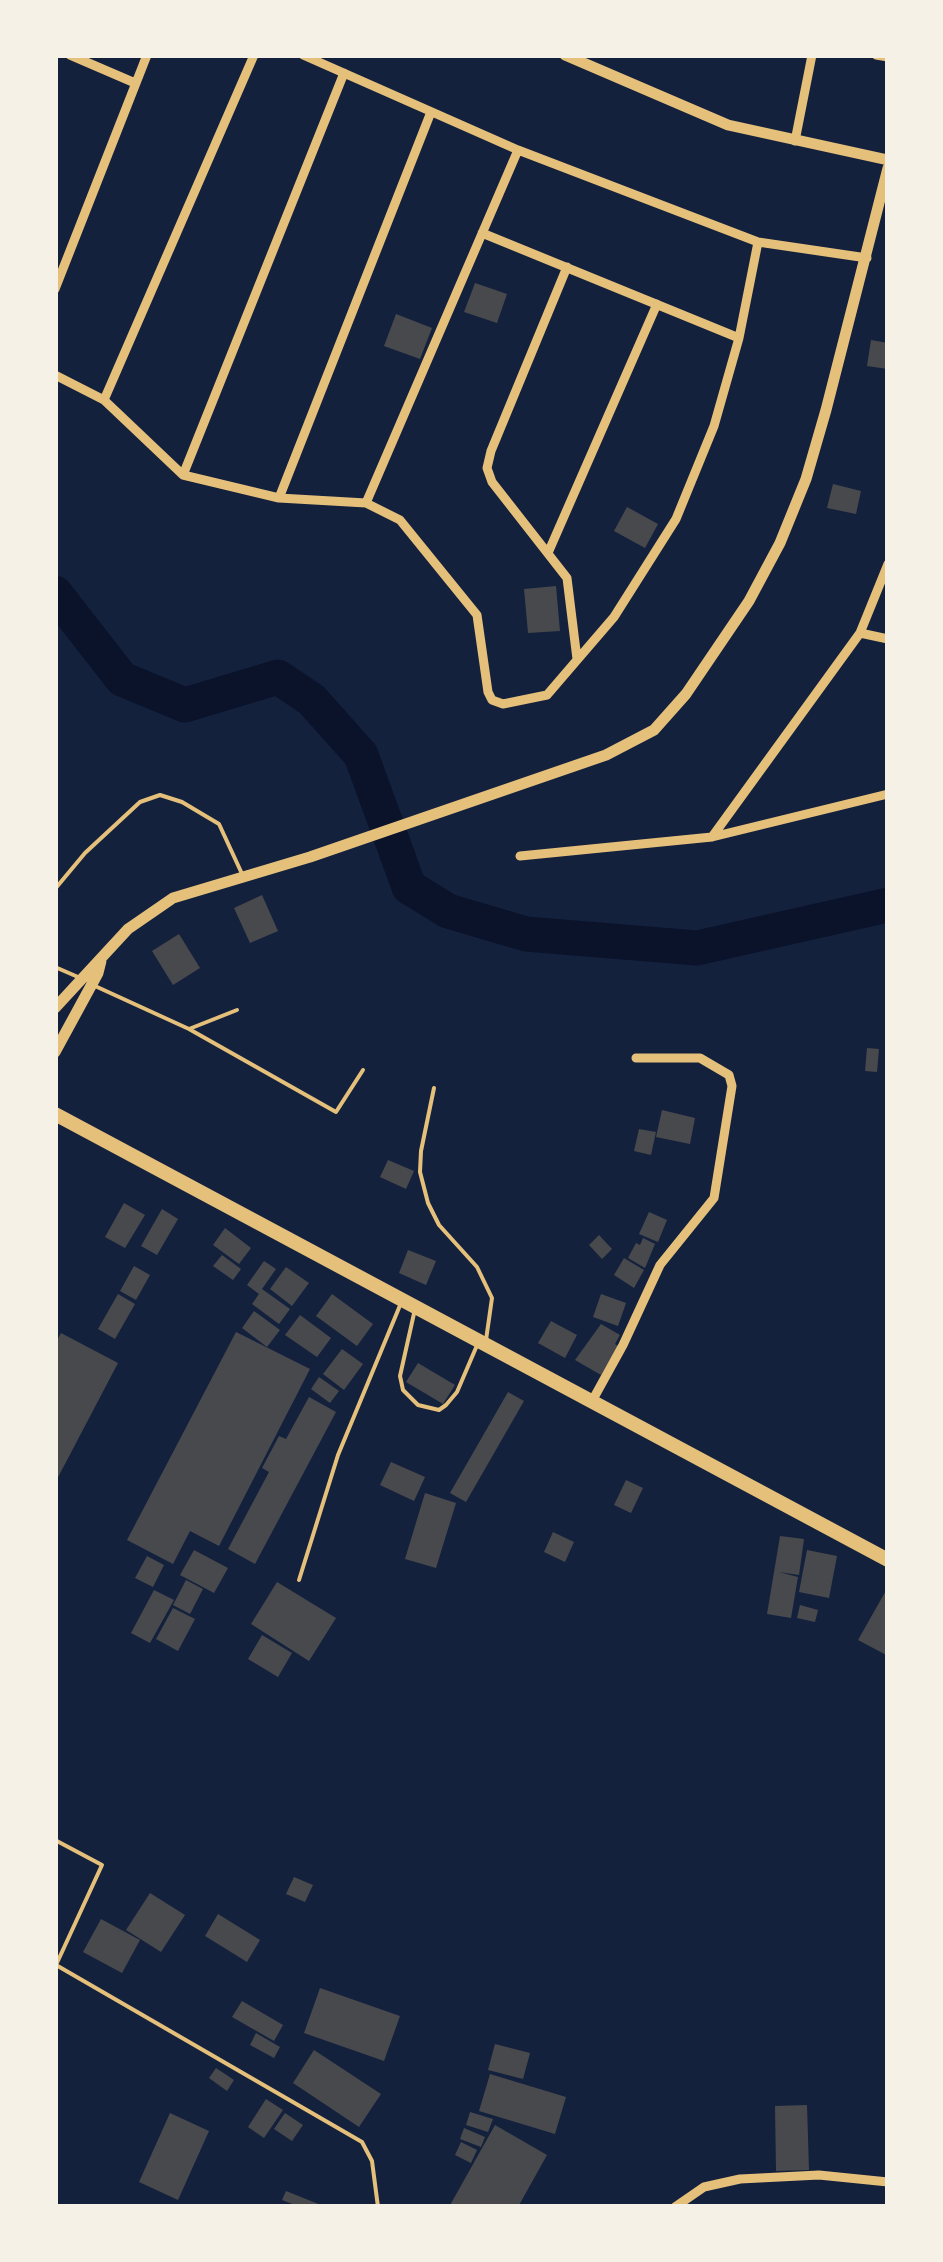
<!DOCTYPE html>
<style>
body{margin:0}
#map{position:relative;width:943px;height:2262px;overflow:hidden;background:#14213d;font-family:Mulish,sans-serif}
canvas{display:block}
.frame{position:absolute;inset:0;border:58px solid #f6f1e7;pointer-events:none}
</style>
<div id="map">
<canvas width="943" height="2262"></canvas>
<div class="frame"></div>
</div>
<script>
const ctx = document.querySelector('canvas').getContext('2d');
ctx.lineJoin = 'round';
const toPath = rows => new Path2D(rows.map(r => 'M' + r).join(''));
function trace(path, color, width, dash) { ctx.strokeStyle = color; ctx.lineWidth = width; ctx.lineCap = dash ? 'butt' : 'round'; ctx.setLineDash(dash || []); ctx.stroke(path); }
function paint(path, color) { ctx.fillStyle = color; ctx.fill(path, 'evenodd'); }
trace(toPath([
 [55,593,122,679,185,705,278,677,312,700,361,755,409,887,448,911,526,934,697,948,888,905]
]), '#0b132b', 35);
paint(toPath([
 [475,283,507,294,497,323,464,312],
 [396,314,432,328,420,359,384,346],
 [871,340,888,343,888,369,867,366],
 [833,484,861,491,856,514,827,508],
 [627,507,658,524,645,548,614,531],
 [556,586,560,631,528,633,524,589],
 [262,895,278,931,250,943,234,908],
 [179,934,200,968,173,985,152,951],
 [867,1048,879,1049,877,1072,865,1071],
 [662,1110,695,1118,690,1144,656,1137],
 [639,1129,656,1132,651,1155,634,1151],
 [388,1160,414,1171,406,1189,380,1177],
 [124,1203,145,1215,125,1248,105,1237],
 [162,1209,178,1219,157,1255,141,1246],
 [649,1212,667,1220,658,1242,639,1234],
 [225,1228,251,1248,239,1264,213,1245],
 [599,1235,612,1249,602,1259,589,1245],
 [643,1238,655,1244,645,1268,628,1258,636,1243,640,1245],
 [408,1250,436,1261,426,1285,399,1273],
 [222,1255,241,1269,233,1280,213,1266],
 [624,1258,644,1270,634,1288,614,1275],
 [264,1261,276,1269,262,1289,290,1309,279,1324,252,1304,259,1294,247,1285],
 [134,1266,150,1275,136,1300,120,1291],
 [286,1267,309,1283,292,1306,270,1289],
 [118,1294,135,1304,115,1339,98,1329],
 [332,1294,373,1324,357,1346,316,1316],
 [601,1294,626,1303,618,1326,593,1317],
 [254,1311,280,1330,267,1347,242,1328],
 [300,1315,331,1338,317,1357,285,1335],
 [551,1321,577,1335,565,1358,538,1343],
 [601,1324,620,1335,615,1344,618,1346,601,1375,575,1360],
 [236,1332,310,1369,219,1546,190,1531,173,1564,127,1540],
 [61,1333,118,1363,55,1483,55,1344],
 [342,1349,363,1364,344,1390,323,1374],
 [418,1363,455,1385,443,1404,406,1382],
 [319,1377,339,1391,330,1403,311,1389],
 [508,1392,524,1401,466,1502,450,1493],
 [309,1397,336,1412,255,1564,228,1549,269,1472,262,1468,279,1436,286,1439],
 [391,1462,425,1477,414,1501,380,1485],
 [626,1480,643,1488,631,1513,614,1505],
 [425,1493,456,1503,436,1568,405,1559],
 [553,1532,574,1542,565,1562,544,1552],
 [780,1536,804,1539,799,1575,779,1572,798,1577,791,1618,767,1614],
 [194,1550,228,1568,214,1593,180,1575],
 [807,1550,837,1556,829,1598,799,1592],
 [147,1556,164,1565,153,1587,135,1578],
 [186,1580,203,1589,190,1614,173,1605],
 [277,1582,336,1618,309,1661,251,1624],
 [888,1587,888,1656,858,1640],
 [154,1590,174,1600,150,1643,131,1633],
 [800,1605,818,1610,815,1622,797,1618],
 [173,1608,195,1619,178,1651,156,1639],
 [262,1635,292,1653,278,1677,248,1659],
 [294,1877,313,1885,305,1902,286,1894],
 [150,1893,185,1915,161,1952,126,1930],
 [218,1914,260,1940,247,1962,205,1936],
 [101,1919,140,1940,122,1973,83,1952],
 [320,1988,400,2016,384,2061,304,2033],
 [242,2001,283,2025,274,2041,232,2017],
 [256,2033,280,2047,274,2058,250,2045],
 [495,2044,530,2053,523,2079,488,2070],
 [314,2050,381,2094,359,2127,293,2083],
 [216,2068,234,2080,227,2091,209,2078],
 [490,2074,566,2097,555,2134,479,2111],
 [266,2099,283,2110,264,2138,248,2127],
 [807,2105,809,2170,776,2171,775,2106],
 [470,2112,493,2119,488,2132,466,2125],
 [170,2113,209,2131,178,2200,139,2182],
 [285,2113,303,2125,292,2141,274,2129],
 [495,2125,547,2155,518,2207,449,2207],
 [464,2128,485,2137,481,2147,460,2139],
 [461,2142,477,2150,471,2163,455,2155],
 [286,2191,326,2207,300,2207,282,2200]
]), '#48494c');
trace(toPath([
 [55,889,85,853,140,802,160,795,182,802,219,824,243,876],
 [55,967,78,977],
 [95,986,189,1029,336,1112,363,1070],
 [189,1029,237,1010],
 [434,1088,421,1151,420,1172,428,1203,439,1225,477,1267,492,1298,486,1340],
 [415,1309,400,1376,403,1390,418,1405,439,1410,446,1405,457,1392,478,1343],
 [299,1580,338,1455,401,1303],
 [55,1840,102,1865,56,1965,362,2142,372,2161,378,2207]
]), '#e5c07b', 4);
trace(toPath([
 [70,55,135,83],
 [303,55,518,150,758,242,867,258],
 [876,55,888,57],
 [795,141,812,55],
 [482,233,739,338],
 [567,267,491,451,487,468,492,482,567,578,577,659],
 [55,289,147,55],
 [55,375,104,400,183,475,279,498,366,503,400,520,477,615,488,692,492,700,503,704,547,695,614,617,676,519,714,426,739,338,758,242],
 [104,400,254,55],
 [183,475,344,73],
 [279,498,431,112],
 [366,503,518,150],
 [548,553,657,304],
 [860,633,888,639],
 [712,837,860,633,888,564],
 [520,856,712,837,888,794],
 [591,1403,623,1345,660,1265,714,1198,732,1086,729,1075,700,1058,636,1058],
 [675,2207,704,2187,740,2179,819,2175,888,2182]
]), '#e5c07b', 9);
trace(toPath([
 [565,55,728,125,888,160],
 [55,1008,128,929,173,898,310,857,606,755,654,730,686,694,749,601,780,543,806,479,826,410,888,168],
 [55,1052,98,973,101,961]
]), '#e5c07b', 11);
trace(toPath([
 [55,1114,888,1560]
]), '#e5c07b', 14);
</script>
